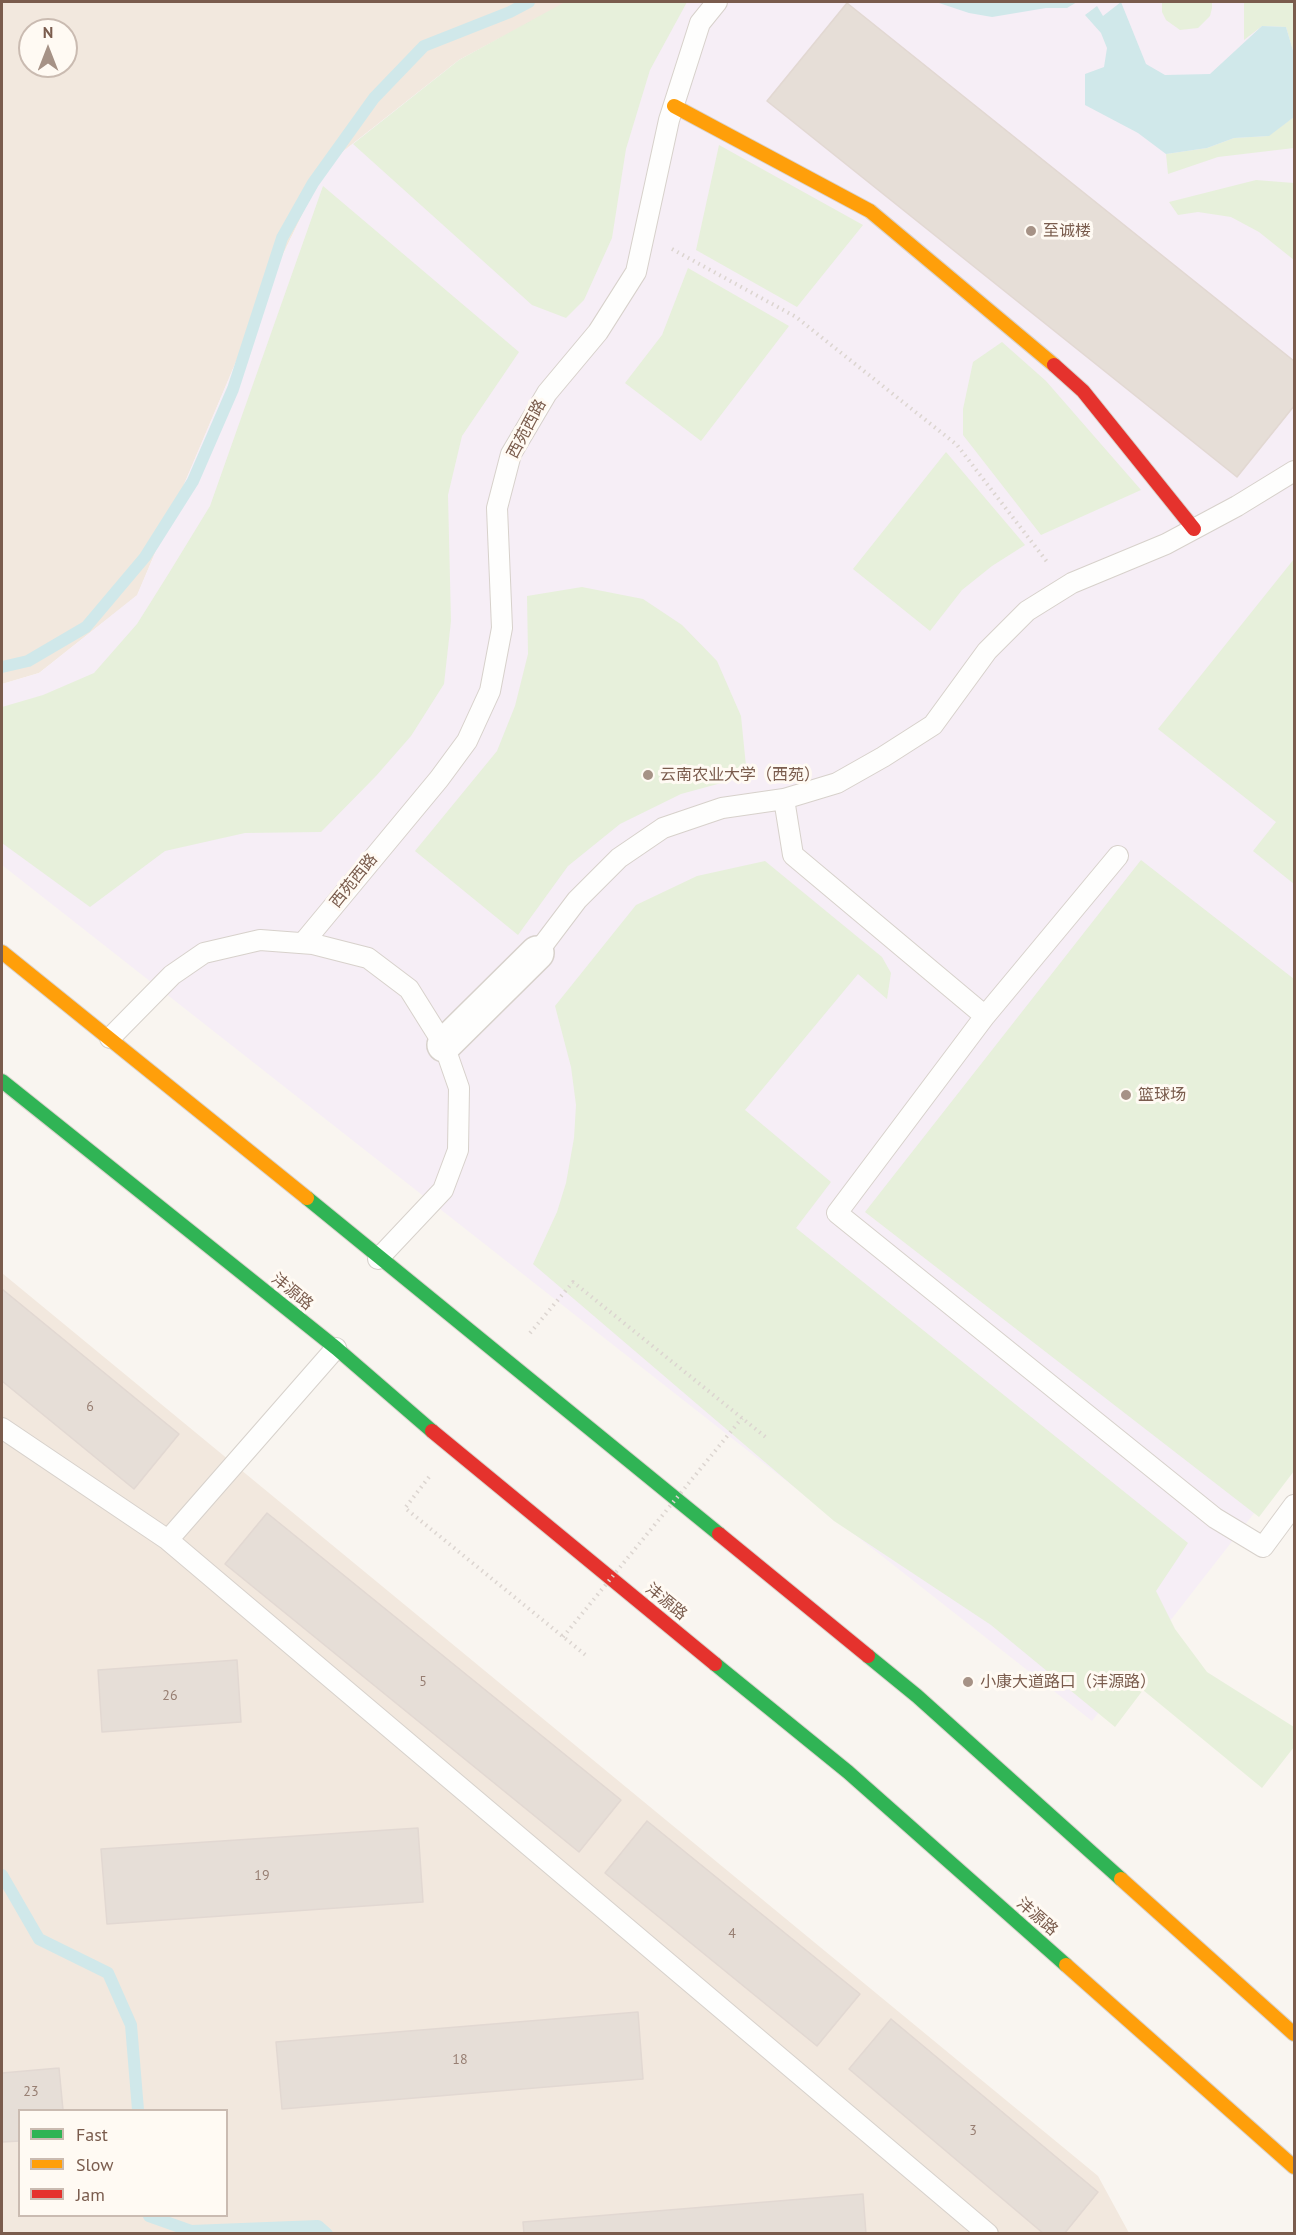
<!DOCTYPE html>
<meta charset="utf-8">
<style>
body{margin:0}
#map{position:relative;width:1296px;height:2235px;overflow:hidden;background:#f9f5f0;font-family:"PT Sans",sans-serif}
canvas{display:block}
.frame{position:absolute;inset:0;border:3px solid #7a5c4d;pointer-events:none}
.legend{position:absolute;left:18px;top:2109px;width:210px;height:108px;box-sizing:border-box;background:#fffaf3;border:2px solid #cabbb1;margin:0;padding:8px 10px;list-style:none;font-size:18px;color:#7a5c4d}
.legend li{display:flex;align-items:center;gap:12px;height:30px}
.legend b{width:30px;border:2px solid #cabbb1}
.north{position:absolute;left:18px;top:18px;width:60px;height:60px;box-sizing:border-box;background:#fffaf3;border:2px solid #cabbb1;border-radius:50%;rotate:0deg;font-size:16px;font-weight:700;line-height:24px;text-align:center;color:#7a5c4d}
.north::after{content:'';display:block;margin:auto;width:21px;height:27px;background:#a69286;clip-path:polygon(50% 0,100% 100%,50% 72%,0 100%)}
</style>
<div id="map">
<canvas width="1296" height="2235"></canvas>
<div class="frame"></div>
<ul class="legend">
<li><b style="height:8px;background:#30b455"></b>Fast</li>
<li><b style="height:8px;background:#ff9f0a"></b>Slow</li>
<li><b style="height:8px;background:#e5322d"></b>Jam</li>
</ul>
<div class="north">N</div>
</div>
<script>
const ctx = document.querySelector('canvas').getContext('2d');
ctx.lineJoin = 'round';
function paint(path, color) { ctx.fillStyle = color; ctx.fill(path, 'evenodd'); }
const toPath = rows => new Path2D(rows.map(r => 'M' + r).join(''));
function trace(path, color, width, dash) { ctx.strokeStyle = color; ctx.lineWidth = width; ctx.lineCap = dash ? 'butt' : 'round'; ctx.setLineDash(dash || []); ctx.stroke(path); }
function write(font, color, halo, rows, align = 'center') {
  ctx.font = font + ' "PT Sans","Noto Sans SC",sans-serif'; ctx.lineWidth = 6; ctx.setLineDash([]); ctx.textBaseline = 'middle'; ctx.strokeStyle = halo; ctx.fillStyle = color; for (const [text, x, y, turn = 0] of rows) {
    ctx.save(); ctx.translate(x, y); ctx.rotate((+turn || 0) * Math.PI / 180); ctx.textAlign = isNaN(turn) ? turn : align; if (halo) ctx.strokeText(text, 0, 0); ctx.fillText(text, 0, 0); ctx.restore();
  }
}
paint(toPath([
 [2,2,568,2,459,60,341,153,317,184,271,279,137,596,39,673,2,684],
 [30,30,66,30,66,66,30,66],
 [2,1273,1098,2176,1129,2233,2,2233],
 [20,2110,226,2110,226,2216,20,2216]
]), '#f2e8de');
paint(toPath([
 [568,2,1294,2,1294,1462,1092,1721,2,865,2,684,39,673,137,595,271,279,317,184,341,153,459,60]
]), '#f6eef6');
paint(toPath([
 [565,2,687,2,650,70,626,149,612,238,584,300,566,318,532,305,353,144,459,60],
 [1162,2,1212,2,1212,8,1210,16,1198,28,1180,30,1166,20,1162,12],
 [1244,2,1294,2,1294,54,1286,27,1262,26,1244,40],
 [1294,117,1294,148,1218,157,1168,174,1166,154,1207,148,1234,138,1268,136],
 [719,145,863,225,797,307,696,250],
 [1256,180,1294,183,1294,260,1259,232,1231,217,1198,212,1178,215,1169,202],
 [323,186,519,352,462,436,448,495,451,621,444,684,411,736,376,776,321,832,245,833,165,851,90,907,2,843,2,707,43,695,94,673,137,624,169,573,210,506],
 [688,268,789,326,701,441,625,383,662,335],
 [1002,342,1046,381,1141,490,1041,535,963,435,963,409,973,362],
 [946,452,1025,545,992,566,962,590,930,631,853,569],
 [1294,559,1294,884,1253,851,1276,822,1158,729],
 [582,587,643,599,682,625,717,661,741,716,747,776,681,794,620,824,568,866,518,935,415,851,497,751,515,706,528,654,527,596],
 [1141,860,1294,979,1294,1471,1259,1517,865,1212],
 [765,861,882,957,891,973,887,999,858,974,745,1110,831,1182,796,1228,1188,1543,1156,1591,1175,1629,1207,1672,1294,1727,1294,1747,1262,1788,1143,1690,1115,1727,991,1625,834,1521,533,1264,557,1212,566,1183,574,1138,576,1105,571,1067,555,1006,636,905,697,876]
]), '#e7f0db');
paint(toPath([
 [936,2,1077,2,1067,8,1046,8,992,17,969,13],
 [1121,2,1146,64,1165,75,1210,74,1262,26,1286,27,1294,54,1294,117,1269,136,1234,138,1207,148,1166,154,1138,133,1085,105,1085,74,1104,67,1107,48,1101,33,1085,15,1097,6,1103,16]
]), '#d0e8ea');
trace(toPath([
 [2,667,28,661,86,627,145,557,193,481,233,389,282,238,313,183,374,98,424,46,510,12,529,2],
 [2,1875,39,1939,108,1973,131,2025,138,2110],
 [149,2216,191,2231,318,2226,327,2234]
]), '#d0e8ea', 12);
const building = toPath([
 [847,3,1294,361,1294,406,1237,477,767,101,847,3],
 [2,1289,179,1434,134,1489,2,1381,2,1289],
 [267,1513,621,1800,579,1852,225,1564,267,1513],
 [237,1660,241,1722,102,1732,98,1670,237,1660],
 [647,1821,860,1994,817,2046,605,1873,647,1821],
 [418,1828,423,1902,107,1924,101,1849,418,1828],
 [638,2012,643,2079,282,2109,276,2042,638,2012],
 [891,2019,1098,2192,1064,2234,1044,2234,849,2069,891,2019],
 [59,2068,63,2110,20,2110,20,2141,2,2142,2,2073,59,2068],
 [863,2194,866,2234,524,2234,523,2222,863,2194]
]);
paint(building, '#e6ded7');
trace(building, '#e2d8d2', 1.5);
const lane = toPath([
 [784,799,793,855,985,1016,1118,856],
 [303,943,439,779,467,741,490,691,502,628,497,508,511,454,547,393,598,332,636,272,669,120,700,23,717,2],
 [537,953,577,900,619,858,663,828,722,808,784,799,837,783,883,757,933,725,987,651,1027,611,1072,583,1166,544,1237,506,1294,471],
 [985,1016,837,1213,1215,1518,1263,1547,1294,1505],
 [110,1038,172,975,204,953,260,940,313,944,368,958,409,989,444,1045,459,1088,458,1150,443,1190,378,1259],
 [2,1428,168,1540,988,2234],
 [168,1540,336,1348]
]);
const street = toPath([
 [444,1045,537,953]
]);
const fast = toPath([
 [2,1081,336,1348,432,1431],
 [307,1198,719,1534],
 [868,1656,917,1696,1121,1879],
 [715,1664,848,1772,1066,1965]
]);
const slow = toPath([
 [674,106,870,211,1054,365],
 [2,952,307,1198],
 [1121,1879,1294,2034],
 [1066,1965,1294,2167]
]);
const jam = toPath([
 [1054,365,1083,391,1194,529],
 [432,1431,715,1664],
 [719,1534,868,1656]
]);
trace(lane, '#d7d1cb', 22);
trace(street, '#d7d1cb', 36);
trace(fast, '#d9d2cb', 16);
trace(slow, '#d9d2cb', 16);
trace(jam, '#d9d2cb', 16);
trace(toPath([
 [672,249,796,317,957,445,1048,563],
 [530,1333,573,1282,768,1439],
 [429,1477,405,1508,588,1657]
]), '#dcd5d0', 4, [1.5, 4.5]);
trace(lane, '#fefefd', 20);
trace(street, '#fefefd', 33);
trace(fast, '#30b455', 14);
trace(slow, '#ff9f0a', 14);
trace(jam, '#e5322d', 14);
trace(toPath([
 [563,1637,742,1418]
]), '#dcd5d0', 4, [1.5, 4.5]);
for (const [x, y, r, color] of [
 [1031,231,6,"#a69286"],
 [648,775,6,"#a69286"],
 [1126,1095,6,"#a69286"],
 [968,1682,6,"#a69286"]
]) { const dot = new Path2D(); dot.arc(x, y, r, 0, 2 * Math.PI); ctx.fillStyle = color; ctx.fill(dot); trace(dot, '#fffaf3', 2); }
write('14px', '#977e72', null, [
 ["6",90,1407],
 ["5",423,1682],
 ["26",170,1696],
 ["19",262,1876],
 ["4",732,1934],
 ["18",460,2060],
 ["23",31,2092],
 ["3",973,2131]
]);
write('16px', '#7a5c4d', '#fffaf3', [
 ["至诚楼",1043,231],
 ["云南农业大学（西苑）",660,775],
 ["篮球场",1138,1095],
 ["小康大道路口（沣源路）",980,1682]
], 'left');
write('16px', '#7a5c4d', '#fffaf3', [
 ["西苑西路",527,429,-62],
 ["西苑西路",354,881,-51],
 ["沣源路",292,1292,39],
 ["沣源路",666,1602,39],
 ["沣源路",1037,1917,41]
]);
</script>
